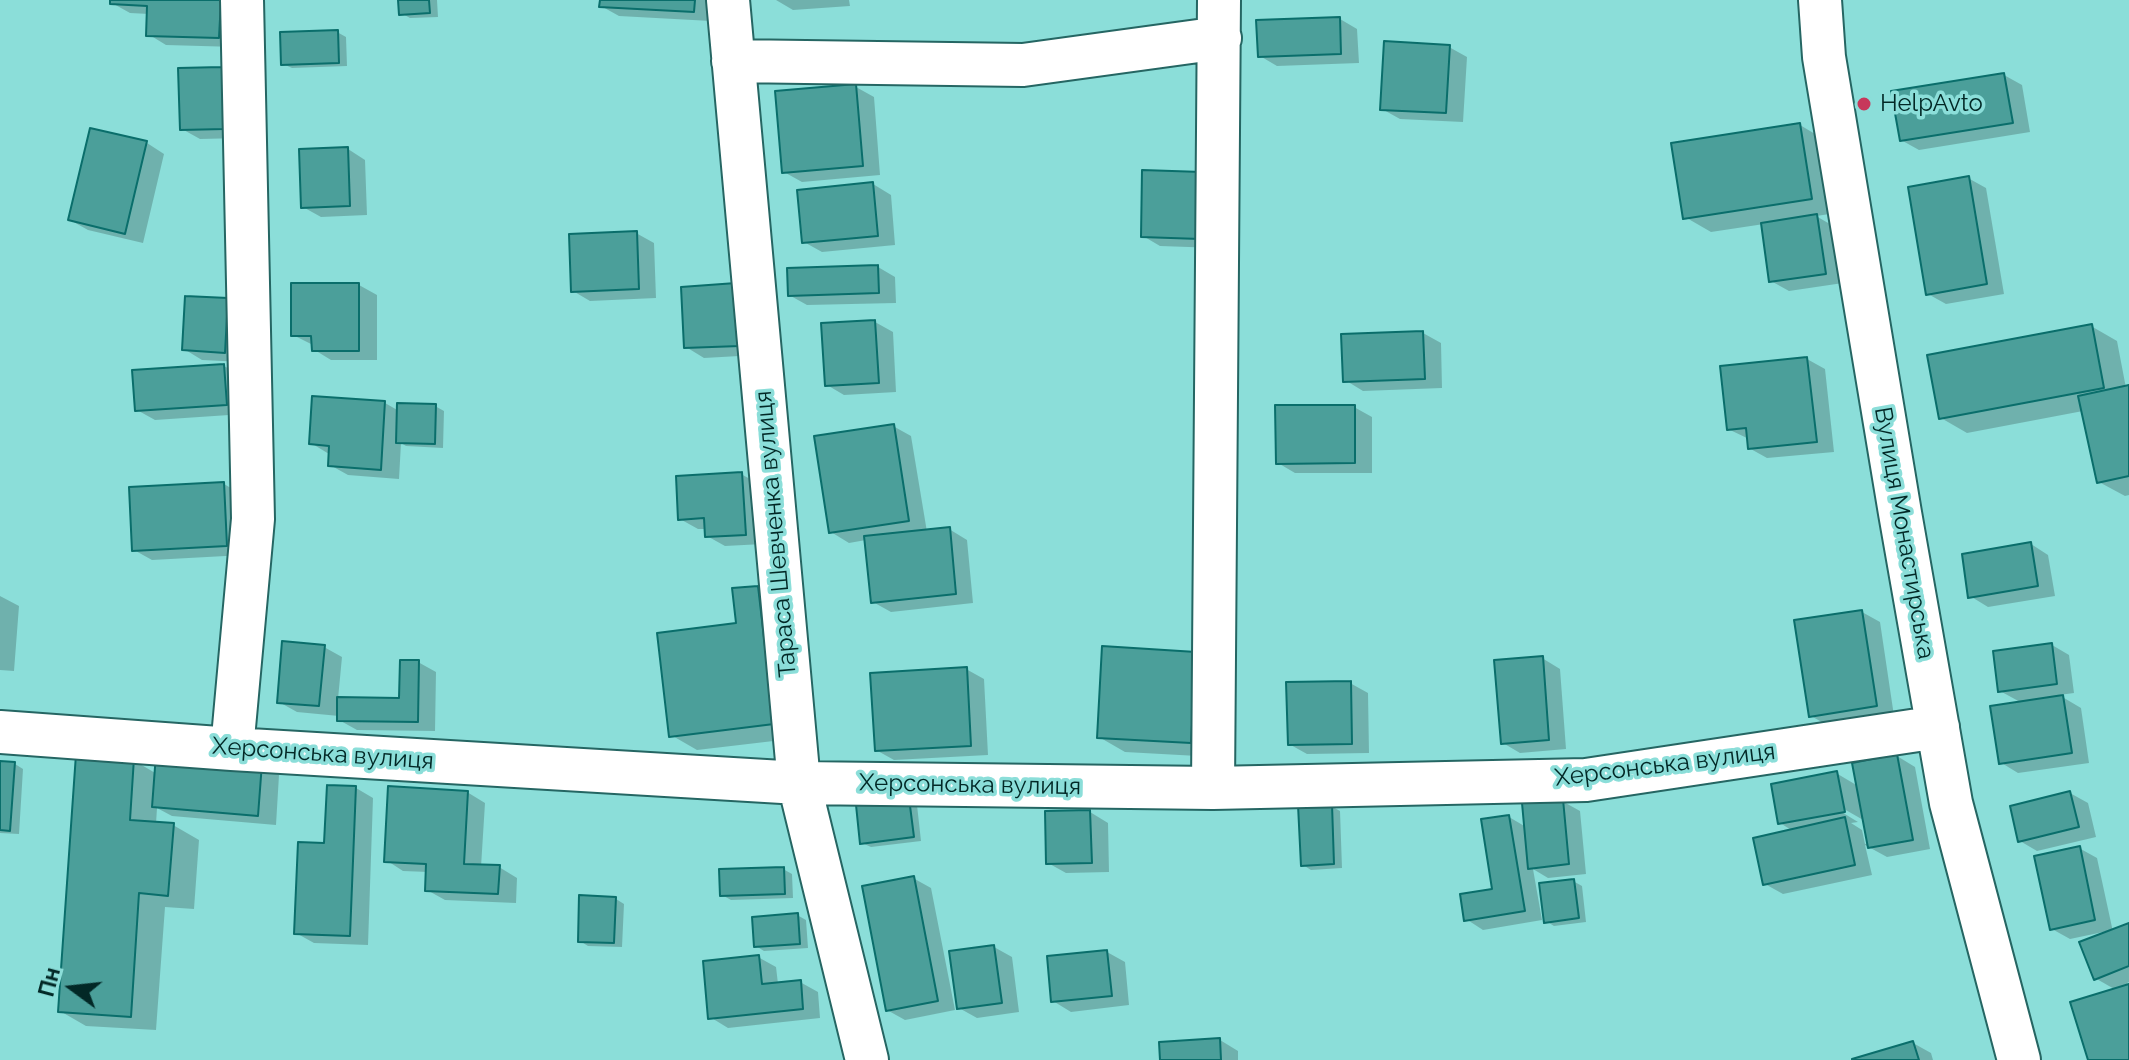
<!DOCTYPE html>
<meta charset="utf-8">
<style>
body{margin:0}
#map{position:relative;width:2129px;height:1060px;overflow:hidden;background:#8bded9;font-family:Raleway,sans-serif}
canvas{display:block}
.north{position:absolute;left:32px;top:948px;width:80px;height:80px;-webkit-text-stroke:6px #8bded9;paint-order:stroke;rotate:285deg;font-size:22px;font-weight:700;line-height:32px;text-align:center;color:#022826}
.north::after{content:'';display:block;margin:auto;width:28px;height:36px;background:#022826;clip-path:polygon(50% 0,100% 100%,50% 72%,0 100%)}
</style>
<div id="map">
<canvas width="2129" height="1060"></canvas>
<div class="north">Пн</div>
</div>
<script>
const ctx = document.querySelector('canvas').getContext('2d');
ctx.lineJoin = 'round';
function paint(path, color) { ctx.fillStyle = color; ctx.fill(path, 'evenodd'); }
const toPath = rows => new Path2D(rows.map(r => 'M' + r).join(''));
function trace(path, color, width, dash) { ctx.strokeStyle = color; ctx.lineWidth = width; ctx.lineCap = dash ? 'butt' : 'round'; ctx.setLineDash(dash || []); ctx.stroke(path); }
function write(font, color, halo, rows, align = 'center') {
  ctx.font = font + ' Raleway,sans-serif'; ctx.lineWidth = 7; ctx.setLineDash([]); ctx.textBaseline = 'middle'; ctx.strokeStyle = halo; ctx.fillStyle = color; for (const [text, x, y, turn = 0] of rows) {
    ctx.save(); ctx.translate(x, y); ctx.rotate((+turn || 0) * Math.PI / 180); ctx.textAlign = isNaN(turn) ? turn : align; if (halo) ctx.strokeText(text, 0, 0); ctx.fillText(text, 0, 0); ctx.restore();
  }
}
paint(toPath([
 [112,0,238,0,236,47,166,45,148,34,149,14,130,13,112,3],
 [400,0,437,0,438,17,410,18,401,13],
 [602,0,713,0,711,21,619,16,601,6],
 [776,0,849,0,850,6,793,10],
 [1340,19,1357,29,1359,63,1277,66,1260,56],
 [337,32,346,37,347,66,292,68,283,64],
 [1449,47,1467,57,1463,122,1400,119,1382,109],
 [222,69,240,80,242,138,200,139,182,129],
 [2004,75,2022,85,2030,132,1919,150,1901,140],
 [856,87,874,97,880,175,802,182,784,172],
 [1800,125,1825,140,1837,213,1816,216,1835,227,1843,283,1789,291,1771,281,1764,224,1711,232,1685,217],
 [91,130,147,143,164,154,143,243,88,230,70,220],
 [348,149,365,160,367,215,321,217,303,207],
 [1144,172,1217,248,1160,246,1143,236],
 [1968,178,1986,188,2004,294,1946,304,1928,294],
 [873,184,891,195,895,245,822,252,804,242],
 [636,233,654,243,656,298,590,301,573,291],
 [878,267,895,277,896,303,807,305,789,295],
 [359,285,377,295,377,360,331,360,313,349,313,345,293,335],
 [683,289,757,355,704,358,686,347],
 [228,300,243,362,202,360,184,349],
 [875,322,893,332,896,392,844,395,827,385],
 [2091,326,2117,341,2126,388,2129,387,2129,495,2125,496,2099,482,2083,411,1967,433,1941,418],
 [1423,333,1441,343,1442,388,1363,391,1345,380],
 [1807,359,1825,369,1834,452,1767,458,1749,448,1749,439,1728,429],
 [224,366,242,376,244,414,155,420,137,410],
 [385,403,399,411,435,406,444,411,443,448,406,446,401,443,399,479,348,475,330,465,329,454,311,443],
 [1354,407,1372,417,1372,473,1295,473,1278,463],
 [893,426,911,436,927,532,949,529,967,540,973,603,891,612,873,602,866,540,849,543,831,532],
 [741,474,759,484,763,544,725,546,707,536,707,529,698,529,680,519],
 [224,484,241,494,244,555,152,560,134,550],
 [2031,544,2048,555,2055,596,1988,607,1970,596],
 [758,588,784,603,799,738,697,750,671,735,739,625],
 [0,596,19,606,14,671,0,670],
 [1862,612,1880,622,1894,716,1829,726,1811,716],
 [2052,645,2069,655,2074,693,2059,695,2081,708,2089,763,2018,773,2000,762,2022,703,2000,691],
 [324,647,342,657,338,699,401,700,418,662,436,672,435,731,357,730,339,720,339,716,297,712,279,702],
 [1195,654,1216,757,1125,752,1099,737],
 [1542,658,1560,669,1566,749,1520,753,1503,743],
 [966,669,984,679,988,755,894,760,876,750],
 [1350,683,1368,693,1369,753,1307,754,1289,744],
 [1897,756,1915,767,1930,849,1887,857,1865,845,1872,875,1783,894,1765,884,1793,831,1780,823,1836,773,1858,786],
 [1837,805,1865,821,1869,843,1865,844,1862,830,1851,823,1858,822,1835,808],
 [133,760,157,774,262,765,279,775,276,825,172,816,157,808,156,824,173,825,199,840,194,909,165,907,156,1030,86,1026,60,1011],
 [0,763,15,764,23,769,19,834,0,833],
 [356,788,373,798,368,945,314,943,296,933,326,845],
 [467,792,485,803,481,867,499,867,517,878,516,903,445,900,427,890,428,872,403,871,386,860],
 [2070,793,2088,803,2096,837,2037,851,2020,841],
 [909,800,917,805,921,841,871,847,862,843],
 [1562,801,1580,811,1586,874,1548,878,1533,869,1542,920,1483,930,1466,919,1495,890,1509,817,1526,827],
 [1331,806,1340,811,1342,868,1311,870,1303,865],
 [1090,812,1108,823,1109,872,1066,873,1048,863],
 [2079,848,2097,858,2113,932,2129,925,2129,982,2127,983,2129,986,2129,1060,2090,1060,2116,990,2095,978,2108,931,2070,939,2052,929],
 [783,869,792,874,793,898,731,900,722,895],
 [913,878,931,888,955,1010,905,1020,887,1010],
 [1573,881,1582,886,1586,922,1554,926,1546,921],
 [616,899,624,904,622,947,588,946,580,941],
 [797,915,806,920,808,948,764,951,756,946],
 [994,947,1012,957,1019,1012,977,1018,959,1008],
 [1107,952,1125,962,1129,1005,1071,1012,1053,1001],
 [758,957,776,967,778,984,800,982,818,992,820,1018,728,1028,710,1017],
 [1220,1040,1238,1051,1238,1060,1162,1060],
 [1913,1043,1931,1053,1933,1060,1856,1060]
]), '#0003');
const building = toPath([
 [110,0,221,0,219,38,146,36,147,6,110,4,110,0],
 [398,0,429,0,430,13,399,15,398,0],
 [600,0,695,0,694,12,599,7,600,0],
 [1340,17,1341,54,1258,57,1256,20,1340,17],
 [338,30,339,63,281,65,280,32,338,30],
 [1384,41,1450,45,1446,113,1380,110,1384,41],
 [222,67,225,129,180,130,178,68,222,67],
 [2004,73,2013,123,1900,141,1891,91,2004,73],
 [856,84,863,166,782,173,775,91,856,84],
 [1800,123,1812,199,1683,219,1671,143,1800,123],
 [90,128,147,141,125,234,68,220,90,128],
 [348,147,350,206,301,208,299,149,348,147],
 [1142,170,1202,172,1200,239,1141,237,1142,170],
 [1969,176,1987,284,1926,295,1908,187,1969,176],
 [873,182,878,236,802,243,797,190,873,182],
 [1817,214,1826,274,1769,282,1761,223,1817,214],
 [637,231,639,289,571,292,569,234,637,231],
 [878,265,879,293,788,296,787,268,878,265],
 [291,283,359,283,359,351,312,351,311,336,291,336,291,283],
 [736,283,740,346,684,348,681,287,736,283],
 [185,296,228,298,225,353,182,350,185,296],
 [875,320,879,383,825,386,821,323,875,320],
 [2092,324,2104,388,1939,419,1927,355,2092,324],
 [1423,331,1425,379,1343,382,1341,334,1423,331],
 [1807,357,1817,442,1748,449,1746,428,1727,430,1720,366,1807,357],
 [224,364,227,405,135,411,132,370,224,364],
 [2129,385,2129,476,2097,483,2078,396,2129,385],
 [312,396,385,401,381,470,328,466,329,446,309,444,312,396],
 [397,403,436,404,435,444,396,443,397,403],
 [1275,405,1355,405,1355,463,1276,464,1275,405],
 [894,424,909,521,829,533,814,436,894,424],
 [742,472,746,535,705,537,704,518,678,520,676,476,742,472],
 [224,482,227,546,132,551,129,487,224,482],
 [950,527,956,594,871,603,864,536,950,527],
 [2031,542,2038,586,1968,598,1962,554,2031,542],
 [758,586,774,724,669,737,657,633,736,623,732,588,758,586],
 [1862,610,1877,706,1809,717,1794,620,1862,610],
 [282,641,325,645,319,706,277,703,282,641],
 [2052,643,2057,684,1998,692,1993,651,2052,643],
 [1102,646,1196,652,1191,743,1097,738,1102,646],
 [1543,656,1549,740,1501,744,1494,660,1543,656],
 [400,660,419,660,418,722,337,721,337,697,399,698,400,660],
 [967,667,971,746,875,751,870,673,967,667],
 [1351,681,1352,744,1288,745,1286,682,1351,681],
 [2063,695,2072,753,1999,764,1990,706,2063,695],
 [76,754,134,758,130,820,174,823,168,896,139,893,131,1017,58,1012,76,754],
 [156,754,262,763,258,816,152,807,156,754],
 [1897,754,1913,840,1868,848,1852,763,1897,754],
 [0,761,15,762,10,831,0,830,0,761],
 [1837,771,1845,812,1778,824,1771,784,1837,771],
 [327,785,356,786,350,936,294,934,298,842,324,843,327,785],
 [388,786,468,791,464,864,500,865,498,894,425,891,426,864,384,862,388,786],
 [2070,791,2079,827,2018,842,2010,806,2070,791],
 [909,798,914,837,860,844,856,805,909,798],
 [1563,799,1569,864,1528,869,1522,803,1563,799],
 [1332,804,1334,864,1301,866,1298,805,1332,804],
 [1090,810,1092,863,1046,864,1045,811,1090,810],
 [1509,815,1525,911,1464,921,1460,894,1492,889,1481,819,1509,815],
 [1845,817,1855,865,1763,885,1753,838,1845,817],
 [2080,846,2095,920,2050,930,2034,856,2080,846],
 [784,867,785,894,720,896,719,869,784,867],
 [914,876,938,1001,886,1011,862,886,914,876],
 [1574,879,1579,918,1544,923,1539,883,1574,879],
 [579,895,616,897,614,943,578,942,579,895],
 [798,913,800,944,754,947,752,917,798,913],
 [2129,923,2129,966,2094,980,2079,942,2129,923],
 [994,945,1002,1003,957,1009,949,951,994,945],
 [1107,950,1112,996,1051,1002,1047,956,1107,950],
 [759,955,762,984,801,980,803,1009,708,1019,703,961,759,955],
 [2129,984,2129,1060,2088,1060,2070,1002,2129,984],
 [1220,1038,1221,1060,1160,1060,1159,1042,1220,1038],
 [1913,1041,1919,1060,1852,1060,1852,1059,1913,1041]
]);
paint(building, '#4b9f9a');
trace(building, '#0a6e6b', 2);
const minor = toPath([
 [728,0,799,783,867,1060],
 [1820,0,1824,57,1900,513,1951,803,2019,1060],
 [733,61,1023,65,1220,38],
 [0,732,232,749,799,783,1213,788,1586,780,1938,727],
 [232,749,253,519,242,0],
 [1213,788,1219,0]
]);
trace(minor, '#256663', 46);
trace(minor, '#fff', 42);
for (const [x, y, r, color] of [
 [1864,104,8,"#c7385b"]
]) { const dot = new Path2D(); dot.arc(x, y, r, 0, 2 * Math.PI); ctx.fillStyle = color; ctx.fill(dot); trace(dot, '#8bded9', 3); }
write('24px', '#022826', '#8bded9', [
 ["HelpAvto",1880,104]
], 'left');
write('24px', '#022826', '#8bded9', [
 ["Вулиця Монастирська",1904,533,80],
 ["Тараса Шевченка вулиця",776,534,-95],
 ["Херсонська вулиця",323,754,4],
 ["Херсонська вулиця",1665,765,-7],
 ["Херсонська вулиця",970,785,1]
]);
</script>
